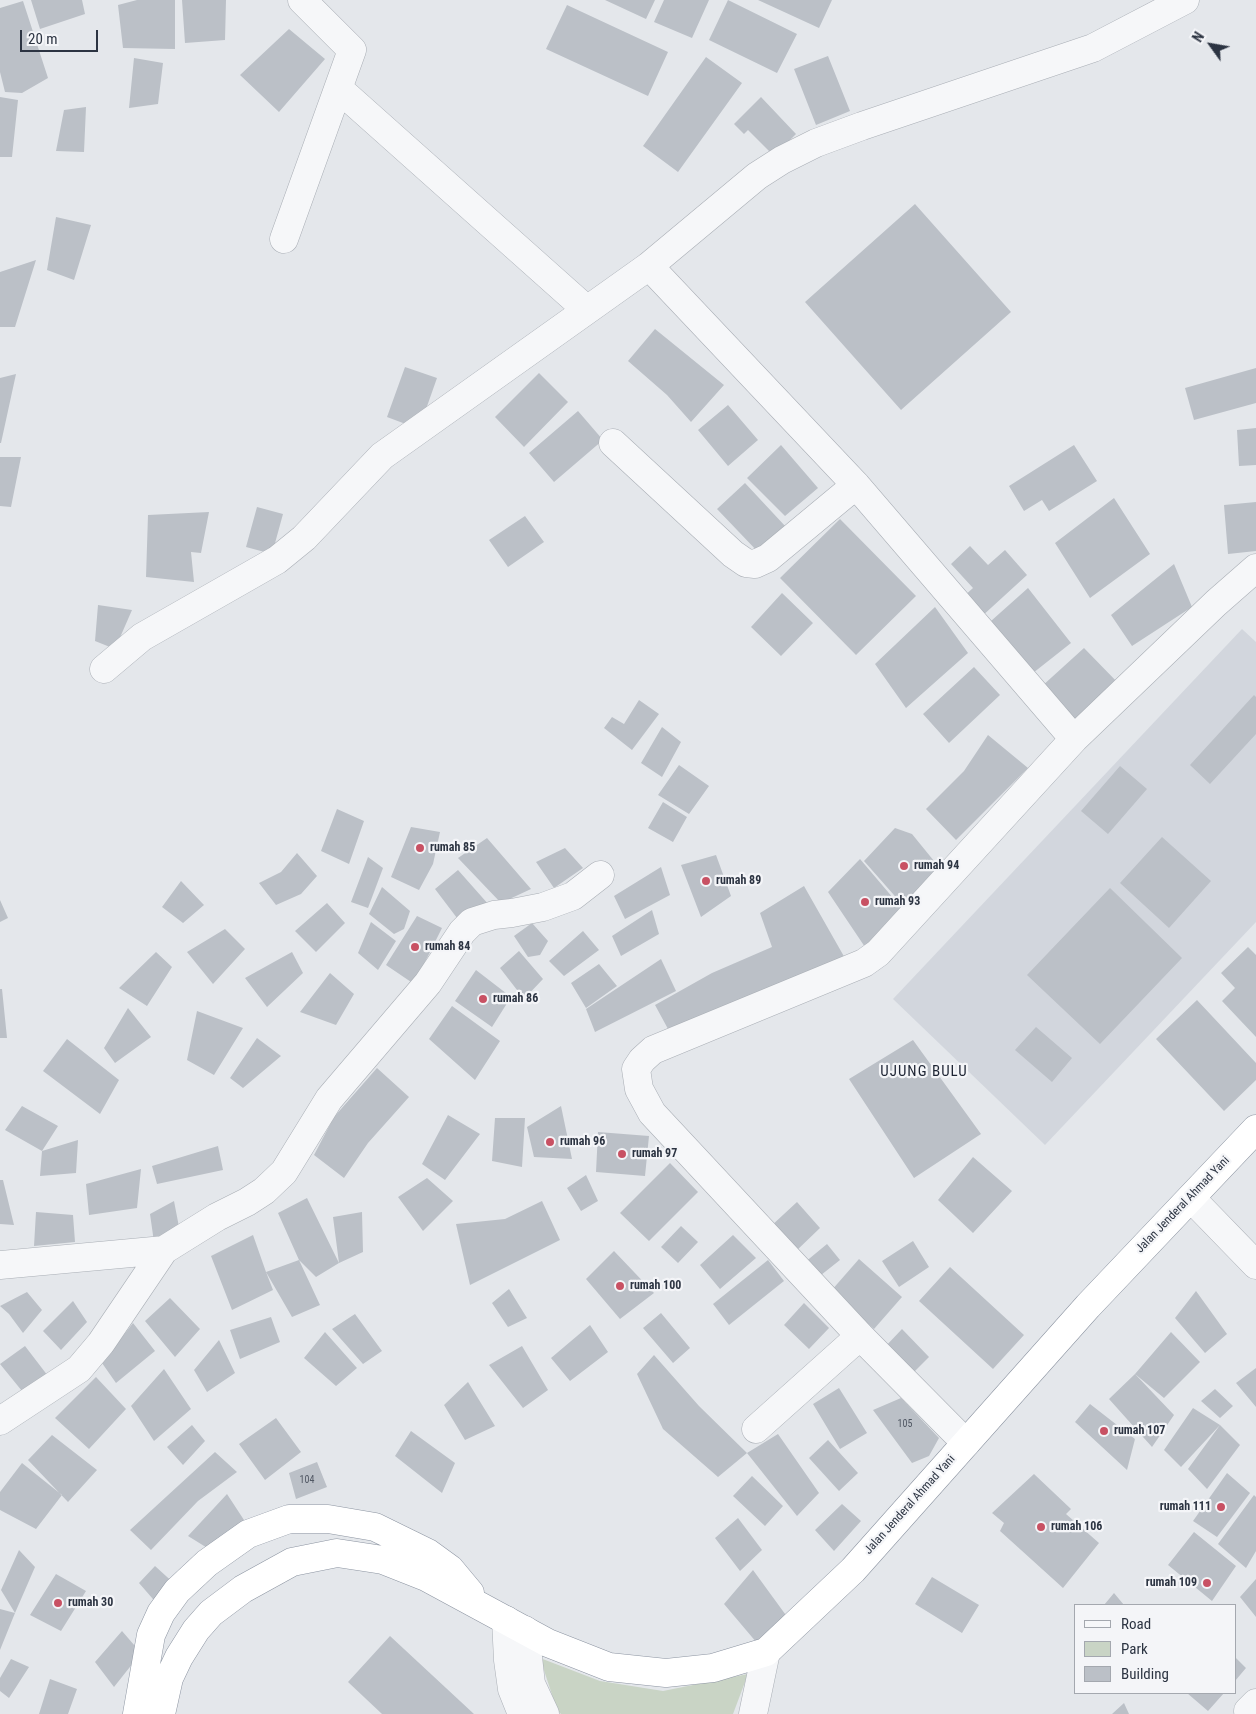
<!DOCTYPE html>
<style>
body{margin:0}
#map{position:relative;width:1256px;height:1714px;overflow:hidden;background:#e4e7eb;font-family:"Roboto Condensed",sans-serif}
canvas{display:block}
.legend{position:absolute;left:1074px;top:1604px;width:162px;height:90px;box-sizing:border-box;background:#f4f5f8;border:1px solid #a4a8af;margin:0;padding:6px 9px;list-style:none;font-size:15px;color:#2c3442}
.legend li{display:flex;align-items:center;gap:10px;height:25px}
.legend b{width:25px;border:1px solid #a4a8af}
.north{position:absolute;left:1186px;top:20px;width:50px;height:50px;-webkit-text-stroke:4px #f4f5f8;paint-order:stroke;rotate:302deg;font-size:14px;font-weight:700;line-height:20px;text-align:center;color:#2c3442}
.north::after{content:'';display:block;margin:auto;width:18px;height:22px;background:#2c3442;clip-path:polygon(50% 0,100% 100%,50% 72%,0 100%)}
.scale{position:absolute;left:20px;top:30px;width:78px;height:22px;box-sizing:border-box;border:2px solid #2c3442;border-top:0;padding-left:6px;font-size:15px;line-height:18px;white-space:nowrap;color:#2c3442;-webkit-text-stroke:4px #f4f5f8;paint-order:stroke}
</style>
<div id="map">
<canvas width="1256" height="1714"></canvas>
<ul class="legend">
<li><b style="height:6px;background:#f6f7f9"></b>Road</li>
<li><b style="height:14px;background:#c9d4c5"></b>Park</li>
<li><b style="height:14px;background:#bbc0c7"></b>Building</li>
</ul>
<div class="north">N</div>
<div class="scale">20 m</div>
</div>
<script>
const ctx = document.querySelector('canvas').getContext('2d');
ctx.lineJoin = 'round';
function paint(path, color) { ctx.fillStyle = color; ctx.fill(path, 'evenodd'); }
const toPath = rows => new Path2D(rows.map(r => 'M' + r).join(''));
function trace(path, color, width, dash) { ctx.strokeStyle = color; ctx.lineWidth = width; ctx.lineCap = dash ? 'butt' : 'round'; ctx.setLineDash(dash || []); ctx.stroke(path); }
function write(font, color, halo, rows, align = 'center') {
  ctx.font = font + ' "Roboto Condensed",sans-serif'; ctx.lineWidth = 4.5; ctx.setLineDash([]); ctx.textBaseline = 'middle'; ctx.strokeStyle = halo; ctx.fillStyle = color; for (const [text, x, y, turn = 0] of rows) {
    ctx.save(); ctx.translate(x, y); ctx.rotate((+turn || 0) * Math.PI / 180); ctx.textAlign = isNaN(turn) ? turn : align; if (halo) ctx.strokeText(text, 0, 0); ctx.fillText(text, 0, 0); ctx.restore();
  }
}
paint(toPath([
 [1242,629,1256,642,1256,922,1045,1145,893,999]
]), '#d2d6dd');
paint(toPath([
 [540,1658,600,1681,663,1691,748,1674,733,1714,561,1714,557,1710]
]), '#c9d4c5');
paint(toPath([
 [31,0,82,0,85,14,40,29],
 [137,0,175,0,175,49,123,48,118,5],
 [182,0,226,0,225,40,185,43],
 [605,0,655,0,646,19],
 [664,0,709,0,692,38,654,22],
 [728,0,797,34,777,73,709,40],
 [758,0,832,0,819,28],
 [23,1,48,78,22,93,5,92,0,72,0,8],
 [567,5,668,52,648,96,546,49],
 [289,29,325,59,279,112,240,75],
 [828,56,850,111,816,125,794,69],
 [706,57,742,83,678,172,643,146],
 [134,58,163,63,158,104,129,108],
 [0,97,18,100,12,157,0,157],
 [761,97,796,134,774,156,748,130,744,134,734,124],
 [86,107,84,152,56,151,64,110],
 [915,204,1011,312,901,410,805,302],
 [56,217,91,225,74,280,47,270],
 [36,260,15,327,0,327,0,272],
 [655,329,724,385,691,422,667,395,628,361],
 [405,367,437,378,419,429,387,417],
 [1256,368,1256,403,1194,420,1185,388],
 [539,373,568,402,524,447,495,417],
 [16,374,1,443,0,443,0,378],
 [728,405,758,440,728,466,698,430],
 [578,411,603,440,554,482,529,453],
 [1256,428,1256,465,1239,466,1237,430],
 [781,445,818,488,785,516,747,478],
 [1074,445,1097,481,1049,511,1042,500,1024,511,1009,486],
 [0,457,21,457,11,507,0,506],
 [745,483,786,527,759,553,717,509],
 [1114,498,1150,554,1090,598,1055,543],
 [1256,502,1256,551,1228,554,1224,505],
 [257,507,283,514,272,554,246,547],
 [209,512,201,553,191,552,194,582,146,577,148,515],
 [525,516,544,542,508,567,489,540],
 [840,519,916,596,856,655,780,578],
 [970,546,988,565,1005,550,1027,575,980,618,962,598,973,588,951,564],
 [1174,564,1192,607,1132,646,1111,615],
 [1028,588,1071,643,1033,673,991,621],
 [782,593,813,623,781,656,751,627],
 [98,605,132,610,115,649,95,641],
 [935,607,968,653,906,708,875,664],
 [1084,648,1121,686,1075,725,1041,687],
 [974,667,1000,695,949,743,923,714],
 [1254,695,1256,697,1256,734,1210,784,1190,765],
 [639,700,659,714,632,750,604,728,612,717,624,724],
 [662,727,681,742,662,777,641,763],
 [988,735,1028,768,956,840,926,809,964,771],
 [679,765,709,786,689,814,658,795],
 [1120,766,1147,789,1108,834,1081,811],
 [663,802,687,817,673,842,648,828],
 [337,809,364,821,349,864,321,851],
 [411,827,440,832,433,864,419,890,391,877],
 [895,828,912,834,943,872,908,911,864,861],
 [1162,837,1211,881,1169,928,1120,883],
 [487,838,531,889,501,903,458,858],
 [565,848,583,868,554,888,536,862],
 [297,853,317,876,301,894,276,905,259,883,281,872],
 [716,855,731,896,701,917,681,865],
 [368,857,383,868,368,908,351,902],
 [860,859,905,912,867,950,828,892],
 [661,867,670,895,625,919,614,896],
 [458,870,489,905,457,918,435,889],
 [181,881,204,905,183,923,162,907],
 [804,886,850,967,674,1040,655,1005,712,973,772,947,760,913],
 [382,887,410,911,404,929,394,934,369,914],
 [1110,888,1182,958,1100,1044,1027,975],
 [0,900,8,918,0,922],
 [327,903,345,923,316,952,295,931],
 [652,910,659,934,621,956,612,936],
 [417,916,442,928,414,984,386,965],
 [371,922,396,941,378,970,358,953],
 [532,923,548,941,540,955,528,957,514,936],
 [225,929,245,949,213,984,187,952],
 [583,931,599,950,564,976,549,961],
 [1248,947,1256,955,1256,1037,1222,1001,1235,988,1221,973],
 [519,951,543,979,524,999,500,968],
 [156,952,172,967,147,1006,119,988],
 [292,952,303,973,267,1007,245,978],
 [661,959,676,991,595,1032,586,1009],
 [599,964,617,986,586,1008,571,983],
 [476,970,511,997,492,1027,455,1001],
 [330,973,354,994,336,1025,300,1012],
 [0,989,2,989,7,1038,0,1038],
 [1197,1000,1256,1063,1256,1080,1224,1111,1156,1039],
 [452,1006,500,1041,475,1080,429,1039],
 [128,1008,151,1037,115,1063,104,1048],
 [197,1011,243,1028,214,1075,187,1060],
 [1036,1027,1072,1058,1052,1082,1015,1050],
 [257,1038,281,1056,243,1088,230,1078],
 [67,1039,119,1080,100,1114,43,1071],
 [913,1040,981,1134,914,1178,849,1079],
 [377,1068,409,1097,368,1143,344,1178,314,1155,334,1117],
 [22,1106,58,1126,42,1151,5,1130],
 [561,1106,572,1159,534,1157,527,1127],
 [448,1115,480,1134,445,1180,422,1164],
 [495,1118,525,1118,522,1167,492,1161],
 [598,1132,649,1136,645,1176,596,1172],
 [78,1140,76,1173,40,1176,42,1151],
 [218,1146,223,1170,157,1184,152,1166],
 [973,1157,1012,1191,973,1233,938,1200],
 [670,1163,698,1192,649,1241,620,1213],
 [141,1169,137,1208,89,1215,86,1184],
 [586,1175,598,1201,581,1211,567,1188],
 [427,1178,453,1201,423,1231,398,1197],
 [0,1180,3,1180,14,1225,0,1224],
 [307,1198,339,1263,333,1217,362,1212,363,1252,339,1263,316,1277,299,1260,278,1213],
 [174,1201,179,1227,154,1242,150,1214],
 [542,1201,560,1240,470,1285,456,1224,505,1219],
 [797,1202,820,1228,794,1253,770,1227],
 [36,1212,73,1215,75,1242,34,1246],
 [681,1226,698,1242,678,1263,661,1247],
 [253,1235,266,1272,299,1260,320,1305,292,1317,266,1272,273,1290,232,1310,211,1256],
 [733,1235,756,1258,720,1289,700,1265],
 [913,1241,929,1267,899,1287,882,1261],
 [827,1244,840,1260,816,1279,804,1263],
 [614,1251,654,1293,620,1319,586,1279],
 [859,1259,902,1297,874,1329,831,1291],
 [768,1260,784,1281,729,1325,713,1304],
 [950,1267,1024,1335,993,1369,919,1301],
 [509,1289,527,1318,508,1327,492,1303],
 [1196,1291,1227,1334,1205,1353,1175,1318],
 [27,1292,42,1310,23,1333,9,1314,0,1306],
 [170,1298,200,1329,175,1357,145,1321],
 [73,1301,87,1322,61,1350,43,1331],
 [804,1303,829,1328,809,1349,784,1325],
 [661,1313,690,1348,673,1363,643,1328],
 [355,1314,382,1351,363,1364,332,1329],
 [271,1317,280,1342,240,1359,230,1330],
 [133,1323,155,1351,116,1383,102,1363],
 [590,1325,608,1352,570,1381,551,1358],
 [902,1329,929,1357,911,1375,884,1348],
 [325,1332,357,1368,336,1386,304,1358],
 [1171,1332,1200,1362,1164,1398,1135,1374],
 [219,1340,235,1373,207,1392,194,1370],
 [25,1346,48,1376,22,1391,0,1364],
 [522,1346,548,1390,523,1408,489,1365],
 [654,1355,699,1406,747,1453,718,1477,663,1429,637,1374],
 [1256,1368,1256,1407,1236,1383],
 [164,1369,191,1409,154,1441,131,1406],
 [1135,1374,1174,1415,1152,1447,1109,1399],
 [96,1377,126,1409,89,1449,55,1418],
 [468,1382,495,1426,465,1440,444,1405],
 [839,1388,867,1433,840,1449,813,1404],
 [1215,1389,1233,1406,1220,1418,1201,1401],
 [901,1398,939,1438,929,1456,912,1463,873,1410],
 [1090,1404,1135,1439,1127,1470,1075,1422],
 [1193,1408,1220,1425,1240,1445,1207,1489,1188,1469,1220,1425,1181,1467,1164,1450],
 [276,1418,301,1452,265,1480,239,1444],
 [192,1425,205,1441,183,1465,167,1447],
 [411,1431,455,1463,442,1493,395,1456],
 [778,1434,819,1493,797,1516,747,1453],
 [52,1435,97,1470,68,1502,28,1460],
 [828,1440,858,1473,839,1491,809,1458],
 [215,1452,237,1472,198,1501,151,1550,130,1530],
 [317,1462,327,1487,296,1499,289,1473],
 [22,1463,62,1495,36,1529,0,1510,0,1492],
 [1227,1473,1250,1493,1217,1537,1193,1521],
 [1034,1474,1071,1509,1066,1514,1099,1543,1063,1588,1000,1531,1004,1523,992,1513],
 [752,1476,783,1506,765,1526,733,1496],
 [227,1494,244,1520,209,1549,188,1536],
 [1254,1495,1256,1497,1256,1551,1246,1568,1218,1544],
 [842,1504,861,1521,834,1551,815,1530],
 [738,1518,762,1550,740,1571,715,1538],
 [1194,1532,1236,1566,1212,1601,1168,1565],
 [19,1550,35,1567,15,1613,1,1590],
 [155,1566,177,1586,159,1606,139,1583],
 [753,1570,788,1618,757,1643,724,1604],
 [56,1574,86,1591,61,1631,30,1615],
 [932,1577,979,1605,962,1633,915,1604],
 [1256,1579,1256,1617,1240,1597],
 [1114,1593,1124,1605,1104,1605],
 [0,1609,15,1613,0,1650],
 [122,1631,141,1653,114,1687,95,1662],
 [390,1636,474,1714,382,1714,348,1682],
 [1235,1657,1246,1668,1235,1681],
 [11,1659,29,1667,9,1698,0,1691,0,1678],
 [50,1679,77,1689,68,1714,39,1714],
 [1187,1693,1224,1693,1208,1711],
 [1124,1703,1129,1714,1112,1714]
]), '#bbc0c7');
const minor = toPath([
 [339,89,587,310],
 [284,239,352,50,302,0],
 [649,266,757,176,782,160,816,143,862,126,1093,48,1185,0],
 [613,443,733,554,746,563,755,564,768,558,856,485],
 [104,669,142,637,277,560,304,538,382,456,649,266,856,485,1074,739],
 [1191,1198,1256,1265],
 [0,1265,164,1250,217,1217,247,1202,264,1191,284,1172,329,1099,428,983,462,932,472,922,494,915,512,913,543,907,573,896,600,875],
 [0,1421,79,1369,101,1343,164,1250],
 [756,1429,860,1336],
 [966,1443,860,1336,652,1113,639,1089,636,1069,642,1060,653,1050,864,963,878,953,1074,739,1216,603,1256,568],
 [506,1620,508,1660,512,1689,522,1714],
 [525,1630,531,1684,545,1714],
 [1248,1711,1256,1703],
 [753,1714,766,1652]
]);
const highway = toPath([
 [137,1714,151,1635,161,1613,177,1591,207,1563,248,1534,289,1519,328,1519,375,1527,428,1553,450,1569,470,1593],
 [161,1714,169,1678,179,1657,196,1630,211,1613,243,1589,292,1562,337,1553,383,1560,426,1577,548,1643,609,1667,666,1673,713,1668,766,1652,853,1570,1088,1306,1256,1129]
]);
trace(minor, '#a9aeb5', 29);
trace(highway, '#8c94a1', 29);
trace(minor, '#f6f7f9', 28);
trace(highway, '#fff', 28);
for (const [x, y, r, color] of [
 [420,848,5,"#c85163"],
 [904,866,5,"#c85163"],
 [706,881,5,"#c85163"],
 [865,902,5,"#c85163"],
 [415,947,5,"#c85163"],
 [483,999,5,"#c85163"],
 [550,1142,5,"#c85163"],
 [622,1154,5,"#c85163"],
 [620,1286,5,"#c85163"],
 [1104,1431,5,"#c85163"],
 [1221,1507,5,"#c85163"],
 [1041,1527,5,"#c85163"],
 [1207,1583,5,"#c85163"],
 [58,1603,5,"#c85163"]
]) { const dot = new Path2D(); dot.arc(x, y, r, 0, 2 * Math.PI); ctx.fillStyle = color; ctx.fill(dot); trace(dot, '#f4f5f8', 2); }
write('10px', '#505763', null, [
 ["105",905,1424],
 ["104",307,1480]
]);
write('bold 12px', '#2c3442', '#f4f5f8', [
 ["rumah 85",430,848],
 ["rumah 94",914,866],
 ["rumah 89",716,881],
 ["rumah 93",875,902],
 ["rumah 84",425,947],
 ["rumah 86",493,999],
 ["rumah 96",560,1142],
 ["rumah 97",632,1154],
 ["rumah 100",630,1286],
 ["rumah 107",1114,1431],
 ["rumah 111",1211,1507,"right"],
 ["rumah 106",1051,1527],
 ["rumah 109",1197,1583,"right"],
 ["rumah 30",68,1603]
], 'left');
write('12px', '#2c3442', '#f4f5f8', [
 ["Jalan Jenderal Ahmad Yani",1183,1205,-46],
 ["Jalan Jenderal Ahmad Yani",910,1505,-48]
]);
ctx.letterSpacing = '1px';
write('15px', '#1e2534', '#f4f5f8', [
 ["UJUNG BULU",924,1072]
]);
ctx.letterSpacing = '0px';
</script>
